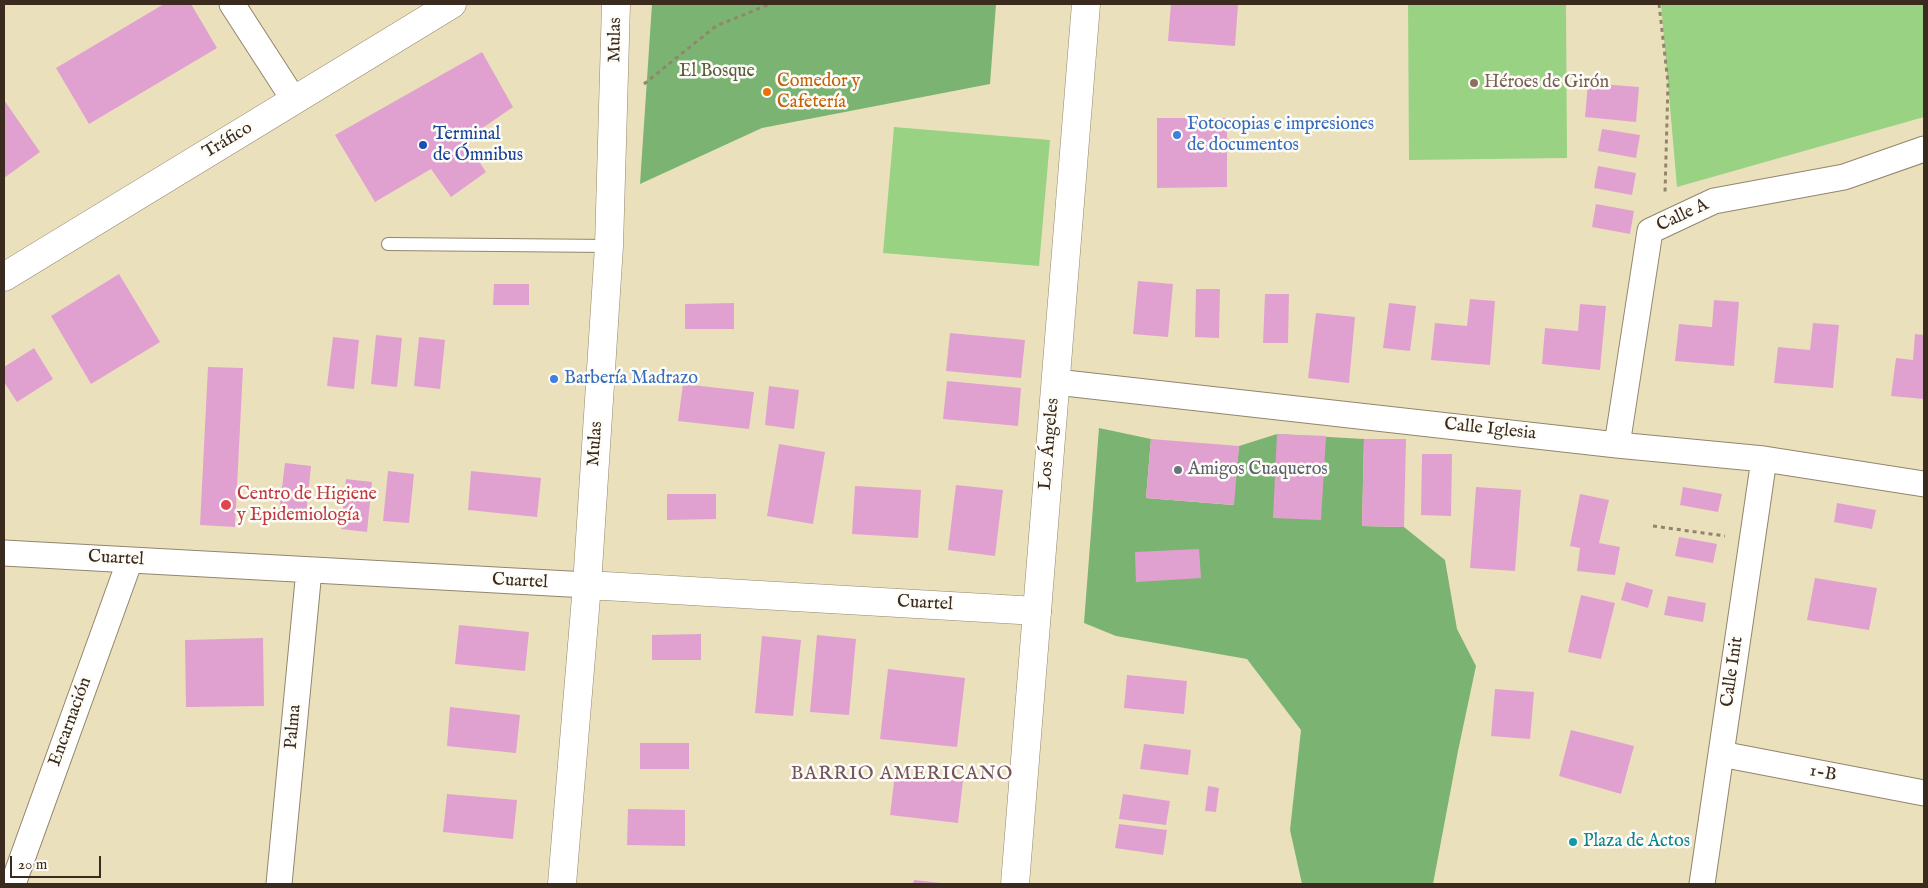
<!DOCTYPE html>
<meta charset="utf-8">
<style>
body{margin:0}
#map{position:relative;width:1928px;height:888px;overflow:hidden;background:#ebe0bc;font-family:"IM FELL English",serif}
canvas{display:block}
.frame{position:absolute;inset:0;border:5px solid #3b2a1e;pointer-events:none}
.scale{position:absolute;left:10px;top:856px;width:91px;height:22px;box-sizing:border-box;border:2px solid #3b2a1e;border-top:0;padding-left:6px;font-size:15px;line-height:18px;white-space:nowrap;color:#3b2a1e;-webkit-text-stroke:4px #fdfcf7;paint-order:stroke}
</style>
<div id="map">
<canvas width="1928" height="888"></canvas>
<div class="frame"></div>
<div class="scale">20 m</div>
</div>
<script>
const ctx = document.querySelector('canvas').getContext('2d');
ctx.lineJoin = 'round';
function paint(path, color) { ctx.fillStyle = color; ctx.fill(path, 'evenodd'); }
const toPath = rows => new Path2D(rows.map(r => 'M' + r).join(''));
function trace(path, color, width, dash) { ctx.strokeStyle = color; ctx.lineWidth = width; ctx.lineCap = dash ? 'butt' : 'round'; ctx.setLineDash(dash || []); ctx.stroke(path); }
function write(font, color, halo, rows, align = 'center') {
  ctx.font = font + ' "IM FELL English",serif'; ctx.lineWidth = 5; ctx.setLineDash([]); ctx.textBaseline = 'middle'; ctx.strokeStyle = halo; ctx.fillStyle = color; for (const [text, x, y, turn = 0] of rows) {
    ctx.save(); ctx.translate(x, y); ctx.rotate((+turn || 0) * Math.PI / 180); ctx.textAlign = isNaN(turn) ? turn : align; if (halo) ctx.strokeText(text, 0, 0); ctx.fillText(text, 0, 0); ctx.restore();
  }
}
paint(toPath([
 [1408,4,1566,4,1567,158,1409,160],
 [1661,4,1924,4,1924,117,1677,187],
 [894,127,1050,140,1039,266,883,253]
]), '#9ad284');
paint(toPath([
 [652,4,996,4,990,84,762,128,640,184],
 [1099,428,1151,439,1146,498,1233,505,1239,446,1277,434,1364,439,1362,526,1404,527,1445,560,1457,629,1476,666,1458,751,1433,884,1302,884,1290,830,1301,730,1247,659,1116,636,1084,623]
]), '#7bb472');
paint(toPath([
 [164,4,191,4,217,48,89,124,56,68],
 [1171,4,1238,4,1235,46,1168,41],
 [482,52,513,107,465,140,486,172,451,197,431,169,375,202,335,135],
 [1588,83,1639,87,1636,122,1585,117],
 [4,100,40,152,4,178],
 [1157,118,1227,118,1227,187,1157,188],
 [1602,129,1640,135,1636,158,1598,151],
 [1598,166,1636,173,1632,195,1594,188],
 [1596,204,1634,211,1630,234,1592,227],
 [119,274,160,342,91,384,51,316],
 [1138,281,1173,284,1168,337,1133,334],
 [494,284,529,284,529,305,493,305],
 [1196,289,1220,289,1219,338,1195,337],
 [1265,294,1289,294,1288,343,1263,343],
 [1470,299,1495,301,1490,365,1431,360,1435,323,1467,326],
 [1714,300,1739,302,1734,366,1675,361,1679,324,1712,327],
 [734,303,734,329,685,329,685,304],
 [1389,303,1416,306,1410,351,1383,348],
 [1580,304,1606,306,1600,370,1542,364,1545,328,1578,331],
 [1316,313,1355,317,1349,383,1308,378],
 [1813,323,1839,325,1833,388,1774,383,1778,347,1810,350],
 [950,333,1025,340,1021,378,946,371],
 [1915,334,1924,335,1924,399,1891,396,1896,358,1913,360],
 [376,335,402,338,397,387,371,384],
 [333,337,359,340,354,389,327,386],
 [419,337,445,340,440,389,414,386],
 [34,348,53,379,17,402,4,382,4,367],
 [208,367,243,368,235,527,200,525],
 [947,381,1021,388,1018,426,943,419],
 [683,384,754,392,749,429,678,421],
 [769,386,799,390,794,429,765,425],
 [1277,434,1326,436,1321,520,1273,518],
 [1151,439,1239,446,1234,505,1146,498],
 [1364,439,1406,439,1404,527,1362,526],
 [779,444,825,452,813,524,767,516],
 [1422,454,1452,454,1451,516,1421,515],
 [285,463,311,466,306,515,279,512],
 [388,471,414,474,409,523,383,521],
 [471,471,541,478,537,517,468,510],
 [346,479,372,482,367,532,341,529],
 [956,485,1003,490,995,556,948,550],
 [855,486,921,490,918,538,852,534],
 [1476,487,1521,490,1515,571,1470,568],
 [1683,487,1722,494,1718,512,1680,505],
 [667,494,716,494,716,519,667,520],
 [1580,494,1609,500,1599,543,1620,547,1615,575,1577,571,1580,548,1570,546],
 [1837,503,1876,510,1872,529,1834,522],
 [1679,537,1717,544,1713,563,1675,556],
 [1199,549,1201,578,1136,582,1135,552],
 [1815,578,1877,588,1869,630,1807,620],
 [1626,582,1653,590,1648,608,1621,600],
 [1581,595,1615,603,1601,659,1568,652],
 [1668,596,1706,603,1703,622,1664,615],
 [459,625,529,632,525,671,455,664],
 [701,634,701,660,652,660,652,635],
 [817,635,856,639,849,715,810,712],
 [762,636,801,640,793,716,755,713],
 [263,638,264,706,186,707,185,640],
 [888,669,965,678,957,747,880,739],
 [1127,675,1187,681,1184,714,1124,708],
 [1495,689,1534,692,1530,739,1491,736],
 [450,707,520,715,516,753,447,746],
 [1571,730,1634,746,1621,794,1559,776],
 [640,743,689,743,689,769,640,769],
 [1144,744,1191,750,1188,775,1140,769],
 [895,774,963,781,958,823,890,815],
 [1208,786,1219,788,1216,812,1205,811],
 [447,794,517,800,513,839,443,832],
 [1123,794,1170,801,1166,825,1119,819],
 [628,809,685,810,685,846,627,845],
 [1119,824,1167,830,1163,855,1115,848],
 [914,880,941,883,941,884,913,884]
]), '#e1a1d0');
const service = toPath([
 [388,244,609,246]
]);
const minor = toPath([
 [232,4,294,100],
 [1056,382,1617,445,1764,459,1924,484],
 [1617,445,1650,231,1714,201,1844,177,1924,149],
 [4,553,587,585],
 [1721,754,1924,793],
 [13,884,130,560],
 [279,884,309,570],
 [1702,884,1764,459]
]);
const tertiary = toPath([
 [4,277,452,4],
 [587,585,1037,611],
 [562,884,587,585,609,246,616,4]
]);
const secondary = toPath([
 [1015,884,1086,4]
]);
trace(service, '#93856d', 14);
trace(minor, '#93856d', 27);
trace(tertiary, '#93856d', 29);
trace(secondary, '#93856d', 29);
trace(toPath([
 [1659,4,1668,83,1665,193],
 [644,84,716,26,770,4],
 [1653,526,1725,536]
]), '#93856d', 3, [4, 4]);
trace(service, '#fff', 12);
trace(minor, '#fff', 25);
trace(tertiary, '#fff', 28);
trace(secondary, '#fff', 28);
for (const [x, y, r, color] of [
 [1474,83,5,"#8d6e63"],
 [767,92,5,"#e8710a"],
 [1177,135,5,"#3f7fe0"],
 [423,145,5,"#1a4fb4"],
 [554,379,5,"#3f7fe0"],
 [1178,470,5,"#6b7280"],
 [226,505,6,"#e0444e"],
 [1573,842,5,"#0f9aa8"]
]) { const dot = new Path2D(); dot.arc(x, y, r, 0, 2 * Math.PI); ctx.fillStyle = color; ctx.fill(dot); trace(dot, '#fdfcf7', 2); }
write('18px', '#3b2a1e', '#fdfcf7', [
 ["Mulas",616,40,-89],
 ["Tráfico",228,141,-31],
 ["Calle A",1683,216,-25],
 ["Calle Iglesia",1490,430,6],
 ["Mulas",596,444,-86],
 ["Los Ángeles",1050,444,-85],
 ["Cuartel",116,559,3],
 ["Cuartel",520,582,3],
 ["Cuartel",925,604,3],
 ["Calle Init",1733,672,-82],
 ["Encarnación",71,722,-70],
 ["Palma",294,727,-85],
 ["1-B",1823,774,11]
]);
write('18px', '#585c3d', '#fdfcf7', [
 ["El Bosque",717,72]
]);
write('18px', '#c56008', '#fdfcf7', [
 ["Comedor y",777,82],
 ["Cafetería",777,103]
], 'left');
write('18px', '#785e54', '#fdfcf7', [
 ["Héroes de Girón",1484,83]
], 'left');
write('18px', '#366cbe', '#fdfcf7', [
 ["Fotocopias e impresiones",1187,125],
 ["de documentos",1187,146],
 ["Barbería Madrazo",564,379]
], 'left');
write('18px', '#164399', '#fdfcf7', [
 ["Terminal",433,135],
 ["de Ómnibus",433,156]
], 'left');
write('18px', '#5b616d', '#fdfcf7', [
 ["Amigos Cuaqueros",1188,470]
], 'left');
write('18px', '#be3a42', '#fdfcf7', [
 ["Centro de Higiene",237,495],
 ["y Epidemiología",237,516]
], 'left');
write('18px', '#0d838f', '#fdfcf7', [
 ["Plaza de Actos",1583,842]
], 'left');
ctx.letterSpacing = '1px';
write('19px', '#75545c', '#fdfcf7', [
 ["BARRIO AMERICANO",902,775]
]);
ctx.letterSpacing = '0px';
</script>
